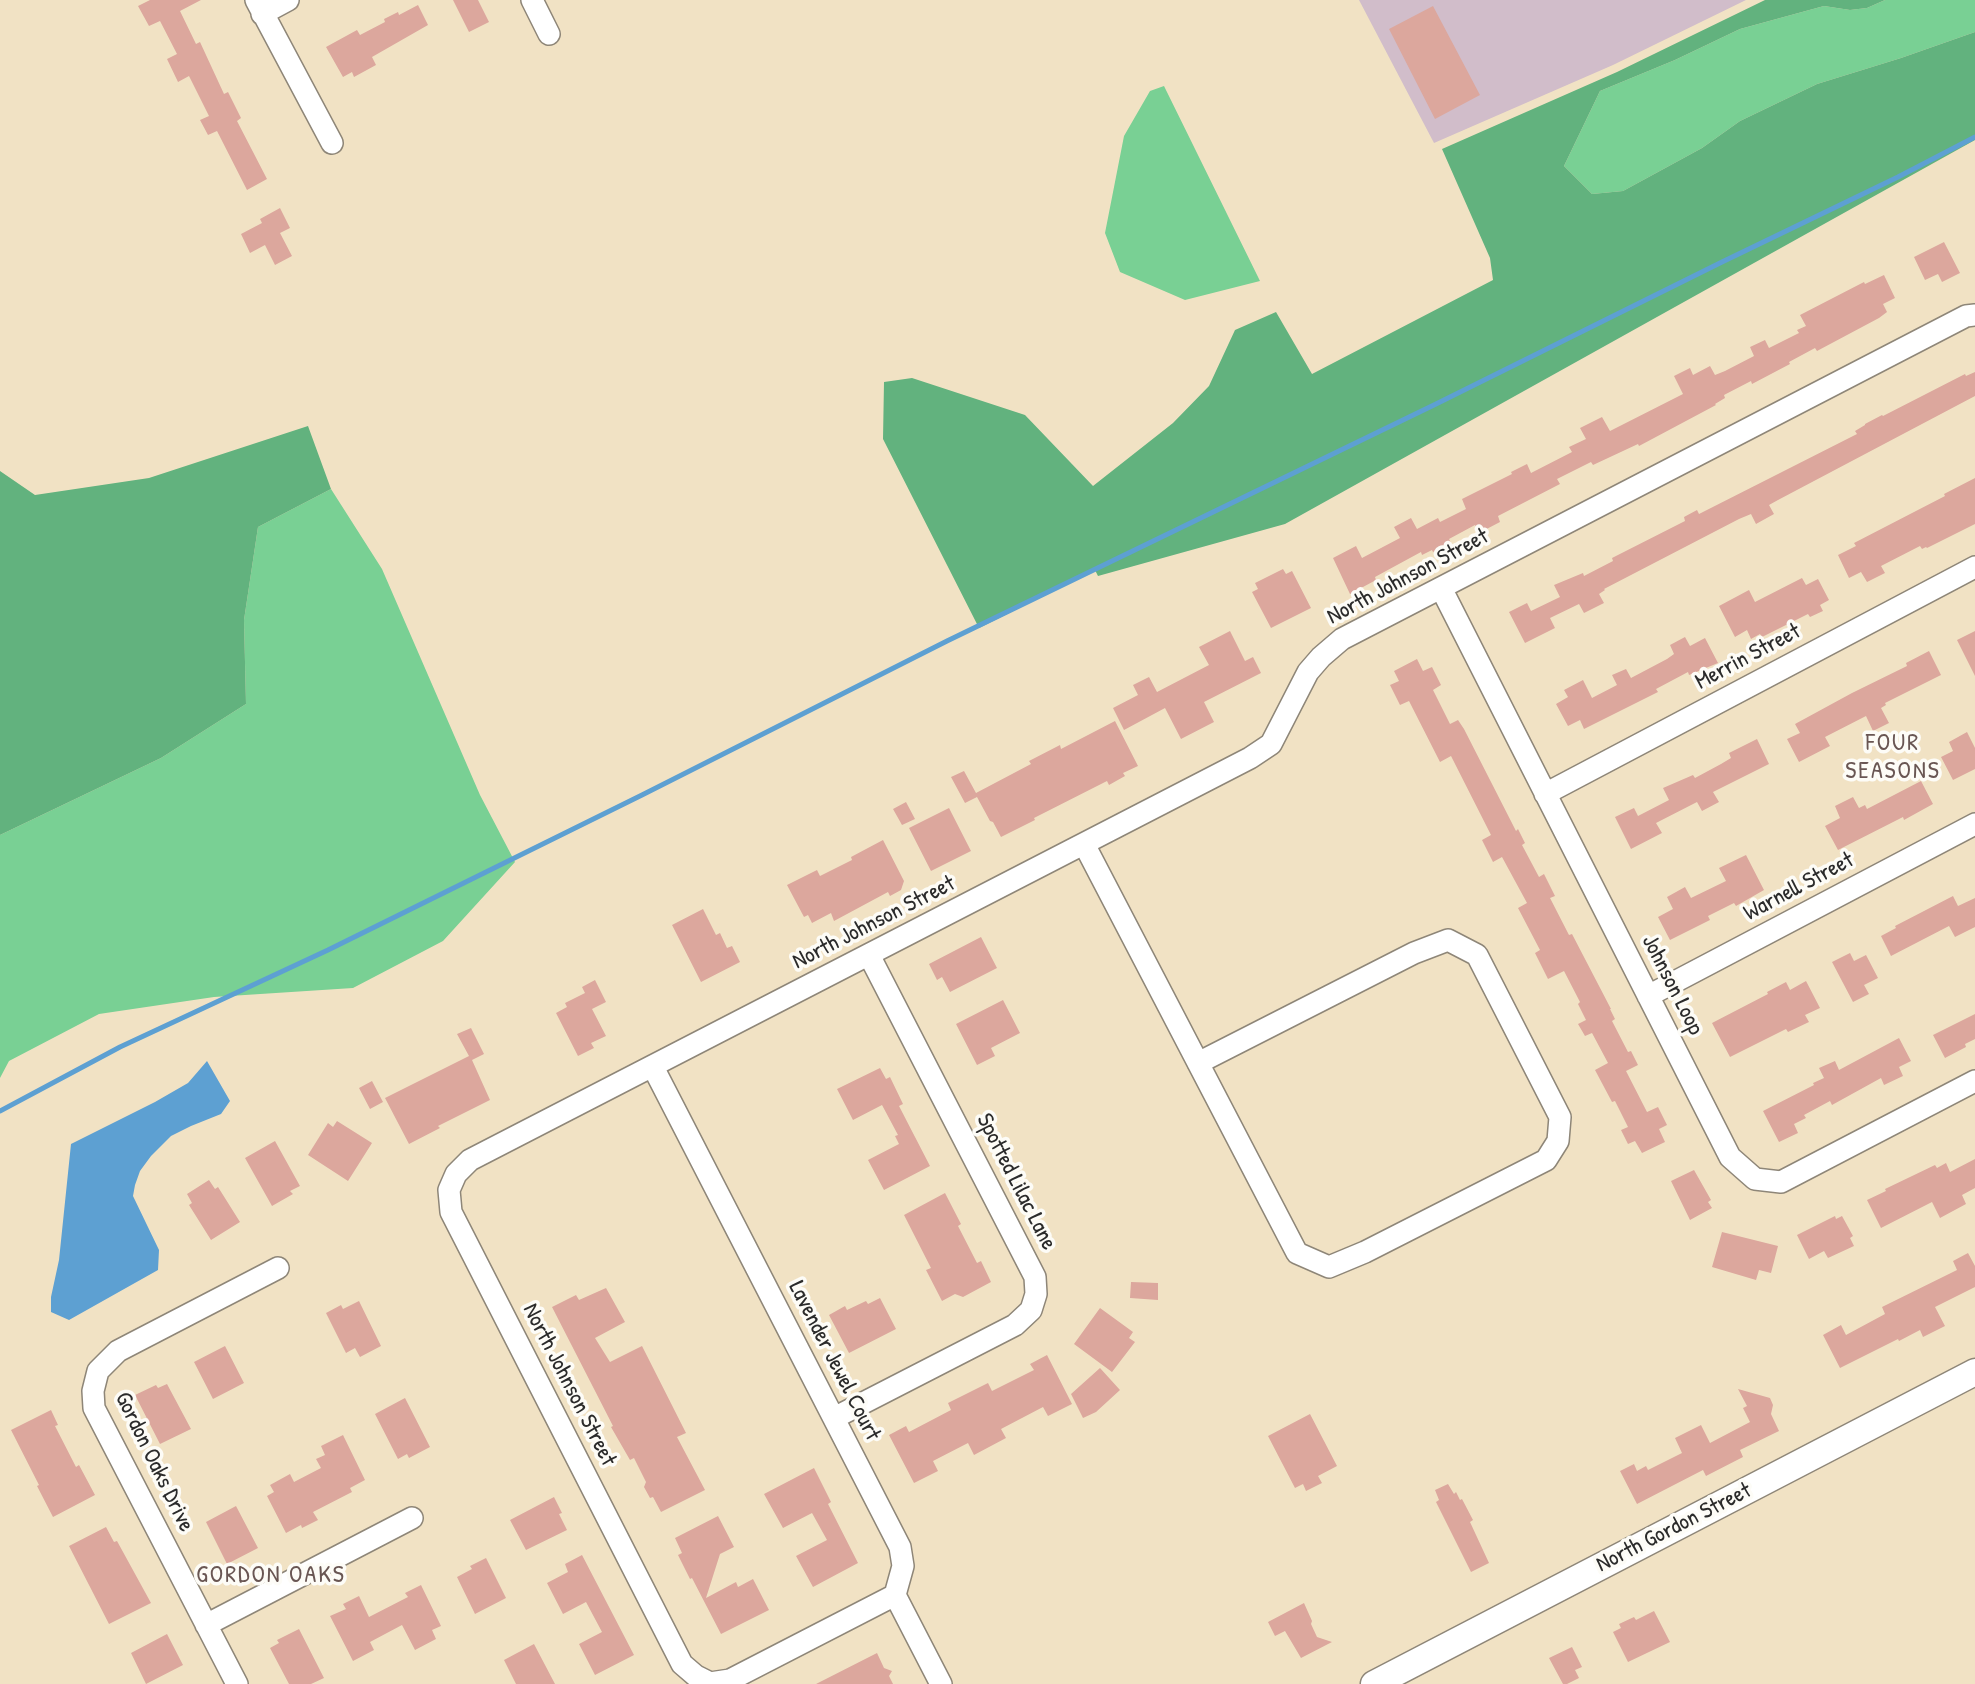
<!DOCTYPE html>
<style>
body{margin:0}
canvas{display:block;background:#f1e2c4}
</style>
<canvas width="1975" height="1684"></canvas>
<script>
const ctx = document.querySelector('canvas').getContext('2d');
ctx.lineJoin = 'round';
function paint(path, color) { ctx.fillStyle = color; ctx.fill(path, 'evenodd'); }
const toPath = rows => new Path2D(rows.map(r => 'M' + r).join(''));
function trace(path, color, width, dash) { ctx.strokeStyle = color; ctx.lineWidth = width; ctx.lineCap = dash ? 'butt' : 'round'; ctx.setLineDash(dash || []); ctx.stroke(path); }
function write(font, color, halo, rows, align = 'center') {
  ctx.font = font + ' "Patrick Hand",sans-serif'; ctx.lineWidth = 7; ctx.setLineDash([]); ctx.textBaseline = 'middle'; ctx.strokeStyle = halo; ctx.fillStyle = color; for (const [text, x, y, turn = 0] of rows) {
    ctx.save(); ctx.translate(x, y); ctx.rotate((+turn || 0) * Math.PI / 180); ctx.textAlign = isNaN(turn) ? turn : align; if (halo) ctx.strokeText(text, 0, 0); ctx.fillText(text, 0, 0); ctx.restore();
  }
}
paint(toPath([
 [1359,0,1746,0,1613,65,1434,143]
]), '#d1bdca');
paint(toPath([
 [1885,0,1975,0,1975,32,1901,58,1817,84,1740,121,1702,148,1623,191,1592,194,1564,166,1600,91,1675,60,1740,29,1824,6,1850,10,1867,8],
 [1164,86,1260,281,1185,300,1120,272,1105,233,1124,136,1150,91],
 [331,489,382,569,480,795,515,862,443,941,353,988,214,997,99,1014,9,1061,0,1078,0,835,161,758,246,704,244,620,258,527]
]), '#79d094');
paint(toPath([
 [1765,0,1885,0,1867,8,1850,10,1824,6,1740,29,1675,60,1600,91,1564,166,1592,194,1623,191,1702,148,1740,121,1817,84,1901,58,1975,32,1975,140,1285,524,1098,576,1095,570,979,628,883,439,884,382,912,378,1025,415,1093,486,1173,423,1209,386,1235,330,1276,312,1312,374,1493,280,1490,258,1442,149,1617,72],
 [308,426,331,489,258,527,244,620,246,704,161,758,0,835,0,471,35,495,149,478]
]), '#62b27e');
paint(toPath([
 [207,1061,230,1101,221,1114,191,1126,171,1136,151,1156,140,1171,135,1185,133,1196,159,1250,158,1270,69,1320,51,1312,51,1297,59,1260,71,1144,155,1102,188,1083]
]), '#5da0d2');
trace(toPath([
 [0,1111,120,1047,328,950,642,795,947,641,1436,404,1722,262,1898,177,1975,137]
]), '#5da0d2', 5);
paint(toPath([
 [150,0,201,0,180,11,196,44,200,42,224,94,228,92,241,118,237,121,267,179,247,190,217,131,208,135,200,120,209,116,189,76,178,82,167,59,177,54,160,21,149,26,138,6],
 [453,0,478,0,489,22,469,32],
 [418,5,428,25,372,57,376,65,354,77,352,72,343,77,326,47,357,30,360,35,385,22,384,19,398,12,399,15],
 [1433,6,1480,95,1435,119,1389,29],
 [280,208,290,228,280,233,292,256,275,265,265,245,250,253,241,234,262,223,260,219],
 [1944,242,1960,273,1942,282,1938,274,1925,280,1914,257],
 [1884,275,1895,298,1883,304,1887,312,1879,318,1817,351,1815,348,1789,362,1790,364,1752,384,1751,381,1724,395,1725,398,1715,404,1716,405,1639,446,1638,444,1593,465,1591,462,1557,479,1560,484,1498,516,1500,522,1479,533,1475,525,1449,539,1451,543,1433,552,1432,550,1422,555,1421,552,1386,571,1375,577,1376,580,1350,594,1333,558,1356,546,1362,558,1400,538,1394,527,1411,518,1417,529,1438,518,1440,522,1466,509,1462,499,1512,474,1511,472,1527,464,1531,473,1572,452,1569,447,1586,439,1580,428,1602,417,1610,431,1683,394,1674,376,1690,368,1693,375,1710,366,1715,375,1725,371,1754,356,1750,347,1765,340,1769,348,1799,333,1797,330,1806,326,1800,315,1864,282,1865,284],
 [1975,372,1975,396,1778,500,1769,505,1774,514,1756,524,1751,514,1739,519,1604,589,1605,590,1599,594,1604,603,1584,613,1579,604,1550,618,1555,628,1525,643,1509,612,1527,603,1531,611,1560,597,1554,585,1583,573,1584,576,1613,561,1612,558,1685,521,1684,517,1697,510,1699,514,1857,434,1855,431,1865,425,1865,424,1882,415,1883,416,1965,374,1966,376],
 [1975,478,1975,524,1927,548,1926,547,1922,549,1920,546,1881,566,1885,573,1867,582,1861,572,1849,578,1838,555,1856,546,1854,543,1945,496,1944,494],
 [1283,569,1286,574,1292,571,1311,608,1271,628,1252,592,1258,589,1255,583],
 [1802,578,1806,585,1818,579,1829,600,1820,605,1823,611,1810,617,1808,614,1762,637,1760,634,1751,639,1747,630,1735,637,1719,606,1749,590,1755,602],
 [1230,631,1245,661,1253,657,1261,673,1204,702,1214,722,1181,739,1165,708,1124,730,1113,708,1138,695,1133,685,1149,677,1157,692,1209,665,1199,647],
 [1975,631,1975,676,1957,640],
 [1685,637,1690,646,1705,638,1718,663,1689,675,1688,672,1656,689,1658,692,1584,729,1580,720,1568,726,1556,704,1568,697,1564,690,1583,680,1592,698,1617,685,1612,675,1626,669,1631,678,1667,659,1674,654,1670,645],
 [1929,651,1941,675,1885,703,1886,705,1881,708,1889,723,1873,731,1866,716,1825,737,1830,746,1799,762,1787,739,1800,733,1795,724,1852,693,1907,666,1906,663],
 [1417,659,1423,671,1432,667,1441,685,1433,690,1450,724,1458,720,1464,729,1516,831,1518,829,1525,843,1522,845,1539,877,1544,874,1555,896,1550,898,1569,935,1572,934,1611,1009,1610,1009,1615,1019,1612,1021,1628,1052,1631,1051,1638,1065,1626,1071,1647,1112,1658,1107,1667,1125,1659,1129,1665,1142,1642,1153,1635,1141,1628,1144,1621,1130,1628,1127,1615,1101,1612,1102,1595,1070,1608,1063,1592,1033,1585,1036,1578,1024,1586,1020,1578,1004,1580,1002,1564,971,1548,979,1535,953,1540,950,1518,908,1527,903,1502,857,1493,862,1482,840,1491,835,1451,756,1440,762,1409,701,1400,705,1390,685,1399,681,1394,671],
 [1115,721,1138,766,1123,773,1125,776,1109,785,1107,781,1034,818,1035,820,1001,837,993,822,990,821,977,797,965,803,951,777,964,771,976,793,1031,764,1029,761,1060,745,1061,749],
 [1967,732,1975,748,1975,769,1953,780,1941,757,1953,751,1949,742],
 [1757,739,1769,764,1713,792,1719,802,1702,811,1697,802,1656,823,1662,833,1631,849,1615,817,1634,808,1638,816,1669,800,1663,788,1693,775,1695,778,1721,764,1731,758,1729,753],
 [1921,781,1933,804,1904,820,1903,817,1838,850,1825,826,1840,818,1835,806,1853,797,1859,808,1865,805,1867,809],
 [906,802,915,819,902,825,893,809],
 [949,808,971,851,931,871,909,828],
 [883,840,904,881,901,890,890,896,888,892,834,921,831,913,812,923,808,915,804,917,787,885,817,870,820,876,852,860,851,857],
 [1746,855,1764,890,1736,906,1734,903,1708,916,1710,920,1670,940,1658,917,1673,909,1667,897,1685,887,1691,898,1726,881,1719,868],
 [1953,896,1958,906,1975,898,1975,927,1955,937,1949,926,1891,956,1881,936,1896,928,1895,926],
 [703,909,716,935,720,933,727,948,732,946,740,962,701,982,672,925],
 [981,937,997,968,950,992,942,977,937,980,929,964],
 [1850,953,1854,961,1866,955,1878,978,1864,985,1869,994,1853,1002,1832,962],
 [595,980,606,1002,592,1009,606,1036,591,1043,594,1048,578,1056,556,1013,567,1007,565,1003,585,993,582,987],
 [1806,981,1820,1008,1805,1015,1809,1022,1788,1032,1786,1029,1730,1057,1712,1023,1768,994,1767,992,1786,982,1790,990],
 [1003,1000,1020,1033,991,1048,995,1056,977,1065,956,1024],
 [1975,1014,1975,1039,1965,1044,1966,1047,1945,1058,1933,1035],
 [471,1028,484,1054,472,1060,490,1100,438,1126,440,1128,409,1144,385,1098,469,1056,457,1034],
 [1899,1038,1911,1061,1899,1067,1903,1076,1884,1085,1881,1078,1832,1105,1830,1101,1804,1115,1806,1118,1794,1124,1798,1133,1779,1142,1763,1111,1814,1085,1813,1083,1824,1078,1819,1068,1835,1061,1839,1070],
 [880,1068,886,1079,890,1077,903,1104,899,1106,930,1166,884,1190,868,1160,899,1144,895,1136,898,1135,882,1105,853,1120,837,1089],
 [372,1081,383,1102,370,1109,359,1088],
 [337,1121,372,1143,348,1181,308,1155,328,1123,333,1127],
 [275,1141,300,1186,290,1191,293,1194,272,1206,245,1158],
 [1975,1159,1975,1188,1962,1195,1966,1204,1940,1218,1932,1202,1881,1228,1867,1200,1886,1191,1885,1189,1935,1165,1937,1168,1946,1163,1950,1172],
 [1694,1170,1711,1200,1708,1202,1712,1208,1690,1220,1671,1181],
 [209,1180,215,1189,218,1187,240,1222,211,1240,189,1205,192,1203,187,1194],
 [945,1193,961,1224,958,1226,977,1263,981,1261,991,1282,963,1297,955,1294,942,1301,926,1270,931,1268,904,1215],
 [1835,1216,1836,1219,1842,1216,1853,1236,1850,1238,1854,1246,1828,1258,1824,1251,1809,1259,1797,1235],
 [1722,1232,1778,1246,1771,1273,1759,1270,1756,1280,1712,1267],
 [1968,1253,1975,1266,1975,1287,1935,1307,1945,1326,1923,1337,1920,1330,1899,1341,1898,1339,1840,1368,1823,1335,1841,1325,1846,1335,1885,1314,1882,1307,1957,1270,1953,1261],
 [1131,1282,1158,1283,1158,1300,1130,1298],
 [606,1288,625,1322,595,1338,610,1362,642,1346,686,1433,677,1437,705,1490,661,1512,653,1497,650,1498,644,1487,646,1482,634,1458,630,1460,611,1427,613,1426,552,1307,576,1295,579,1300],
 [880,1298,896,1329,849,1353,829,1315,845,1306,847,1310,866,1301,868,1304],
 [359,1301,381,1346,360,1357,355,1348,346,1353,326,1313,341,1305,343,1309],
 [1100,1308,1133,1332,1129,1338,1135,1342,1112,1372,1074,1344],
 [225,1346,244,1383,213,1399,194,1362],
 [1047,1355,1072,1404,1048,1416,1043,1407,1001,1429,1006,1438,974,1455,968,1443,933,1461,938,1471,914,1483,889,1435,906,1426,909,1432,951,1410,948,1403,988,1383,992,1391,1034,1370,1030,1364],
 [1100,1368,1120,1390,1096,1412,1083,1418,1071,1394],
 [167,1384,191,1429,160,1444,135,1395,156,1385,158,1388],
 [1738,1389,1770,1398,1773,1405,1771,1414,1779,1431,1740,1450,1743,1457,1706,1476,1703,1470,1637,1504,1620,1471,1634,1464,1637,1471,1646,1466,1648,1470,1682,1453,1675,1438,1701,1425,1710,1443,1750,1422,1743,1408,1747,1406],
 [405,1398,430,1447,409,1458,407,1454,398,1459,375,1414],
 [51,1410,58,1425,55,1426,76,1467,79,1465,95,1495,53,1517,37,1486,39,1485,11,1430],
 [1310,1414,1337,1466,1318,1476,1322,1483,1306,1491,1303,1484,1295,1488,1268,1436],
 [343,1435,365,1480,350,1488,352,1492,313,1512,318,1520,302,1528,301,1525,286,1533,267,1496,274,1492,270,1485,290,1474,294,1482,321,1468,316,1459,325,1455,321,1446],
 [814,1468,831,1502,828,1504,858,1563,813,1587,796,1556,827,1540,812,1513,783,1528,764,1494],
 [1448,1484,1454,1494,1456,1492,1460,1500,1462,1499,1473,1520,1470,1522,1489,1563,1471,1572,1436,1502,1439,1500,1435,1490],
 [554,1497,562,1513,559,1514,567,1530,526,1550,510,1520],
 [236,1506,258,1548,227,1564,206,1522],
 [718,1516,734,1547,720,1554,706,1598,736,1582,738,1587,753,1579,769,1610,721,1634,692,1578,690,1579,678,1555,682,1553,675,1538],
 [106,1527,114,1542,117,1541,151,1603,109,1624,69,1546],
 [582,1555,634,1655,595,1675,579,1644,602,1632,586,1602,563,1614,547,1583,568,1572,565,1564],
 [486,1558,506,1598,475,1614,457,1577,472,1569,470,1566],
 [421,1585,441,1626,432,1630,436,1639,415,1650,402,1625,370,1642,374,1650,353,1661,330,1616,346,1609,343,1604,359,1596,369,1617,408,1597,405,1593],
 [1304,1603,1312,1621,1311,1624,1317,1637,1332,1642,1301,1658,1285,1631,1275,1636,1268,1622],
 [1654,1611,1670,1642,1628,1662,1613,1632,1621,1628,1619,1624,1634,1617,1636,1620],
 [299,1629,324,1678,311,1684,289,1684,270,1648,279,1643,277,1640],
 [167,1634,183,1665,146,1684,131,1653],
 [534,1644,555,1684,516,1684,504,1660],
 [1572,1647,1582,1667,1575,1670,1579,1678,1567,1684,1563,1684,1549,1658],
 [877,1653,884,1668,892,1671,889,1676,893,1684,816,1684]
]), '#dca79d');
const minor = toPath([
 [256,0,332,143],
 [532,0,549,34],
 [262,14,288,0],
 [1441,588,1730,1157,1755,1179,1781,1182,1975,1081],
 [1545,794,1975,567],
 [1084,844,1297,1253,1329,1267,1365,1252,1546,1160,1558,1141,1560,1117,1477,955,1448,940,1414,953,1198,1063],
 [1648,996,1975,824],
 [653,1067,900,1547,903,1566,895,1595,941,1684],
 [834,1418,1015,1325,1031,1310,1036,1294,1035,1277,869,955],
 [895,1595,730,1680,710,1683,696,1676,682,1664,451,1212,449,1190,456,1174,470,1160,1250,758,1271,744,1308,672,1321,657,1342,639,1966,316,1975,315],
 [206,1625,412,1518],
 [237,1684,94,1408,93,1391,98,1371,118,1351,278,1268]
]);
const tertiary = toPath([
 [1374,1684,1975,1372]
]);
trace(minor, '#8e8678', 24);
trace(tertiary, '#8e8678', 29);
trace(minor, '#fff', 21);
trace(tertiary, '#fff', 26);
write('23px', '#2b2b2b', '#fdfcf7', [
 ["North Johnson Street",1408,577,-28],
 ["Merrin Street",1748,657,-28],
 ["Warnell Street",1799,887,-28],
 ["North Johnson Street",874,923,-27],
 ["Johnson Loop",1672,985,63],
 ["Spotted Lilac Lane",1016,1182,63],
 ["Lavender Jewel Court",834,1361,63],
 ["North Johnson Street",569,1385,63],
 ["Gordon Oaks Drive",154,1462,64],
 ["North Gordon Street",1674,1528,-27]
]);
ctx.letterSpacing = '2px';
write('24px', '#695653', '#fdfcf7', [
 ["FOUR",1893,744],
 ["SEASONS",1893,772],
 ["GORDON OAKS",271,1576]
]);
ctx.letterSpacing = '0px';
</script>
